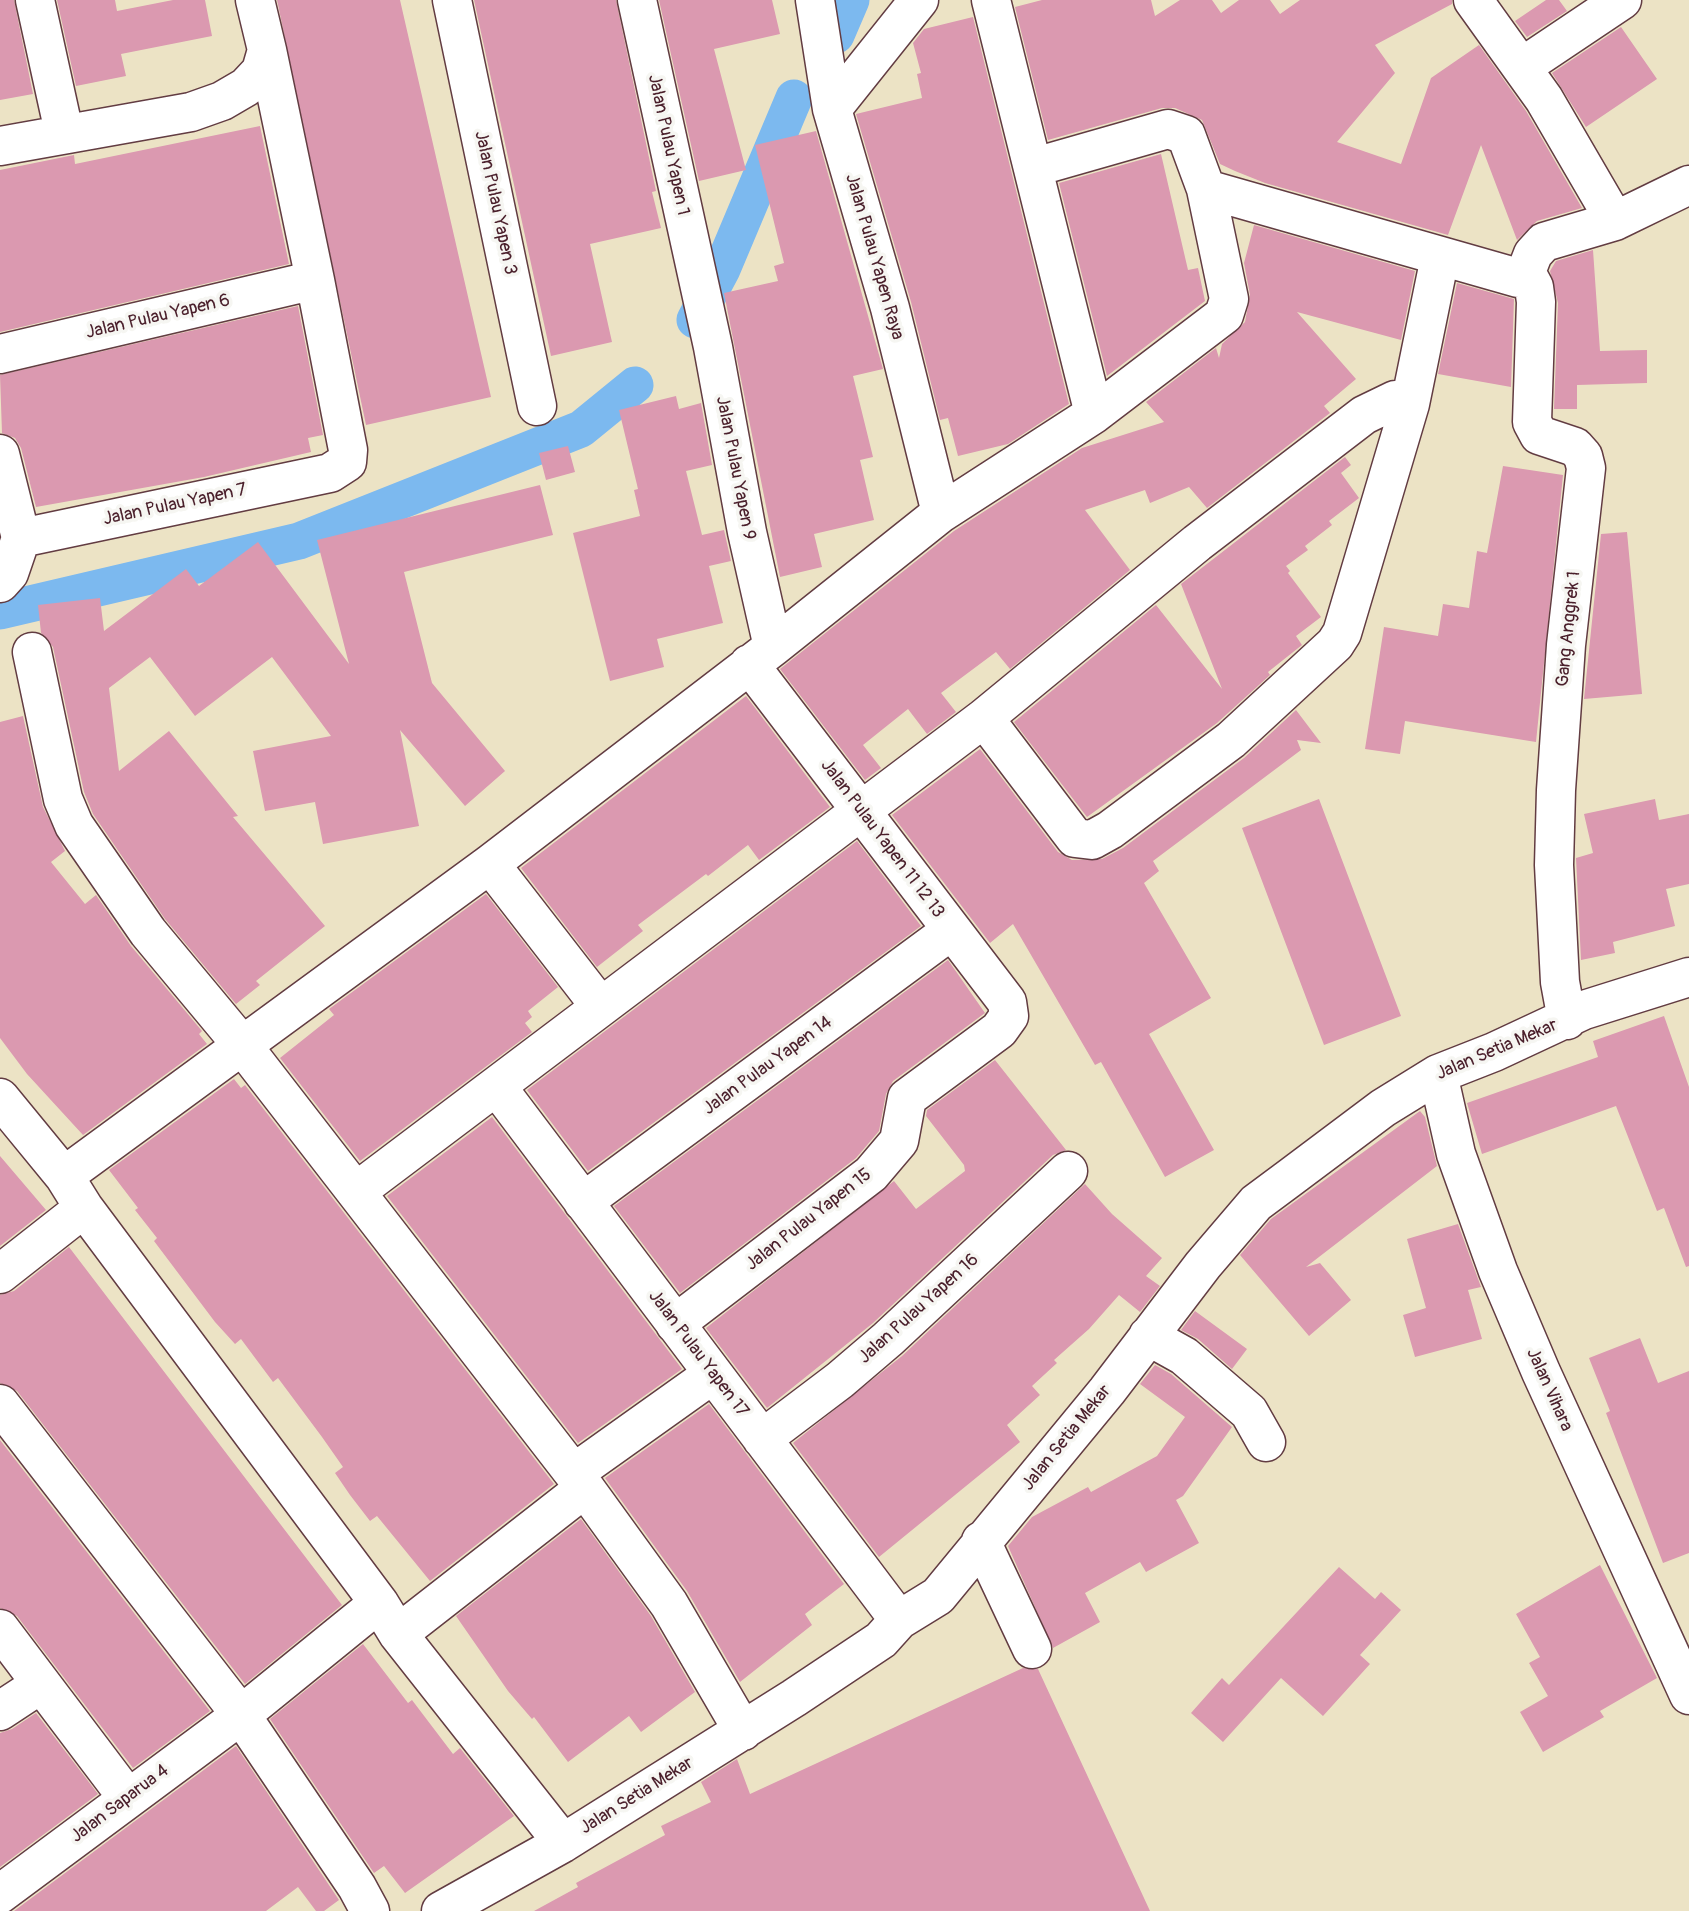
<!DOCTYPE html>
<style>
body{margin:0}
canvas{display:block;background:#ece3c5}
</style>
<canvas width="1689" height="1911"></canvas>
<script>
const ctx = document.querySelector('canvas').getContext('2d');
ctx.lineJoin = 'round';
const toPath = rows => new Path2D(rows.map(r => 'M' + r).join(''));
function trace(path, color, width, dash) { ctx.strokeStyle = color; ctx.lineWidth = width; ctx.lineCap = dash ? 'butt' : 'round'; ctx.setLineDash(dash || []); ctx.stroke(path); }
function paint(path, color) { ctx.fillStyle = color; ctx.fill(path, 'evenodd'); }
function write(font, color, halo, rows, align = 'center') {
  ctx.font = font + ' Pangolin,sans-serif'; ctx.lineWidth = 7; ctx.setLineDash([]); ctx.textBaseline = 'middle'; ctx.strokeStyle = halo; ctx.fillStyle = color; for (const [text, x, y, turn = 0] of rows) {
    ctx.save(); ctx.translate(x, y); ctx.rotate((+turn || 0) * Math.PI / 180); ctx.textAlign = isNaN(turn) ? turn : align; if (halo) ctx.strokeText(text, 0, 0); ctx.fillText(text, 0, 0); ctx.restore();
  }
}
trace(toPath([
 [836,35,851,0],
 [695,320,722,269,794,98],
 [0,611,299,541,581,429,635,385]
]), '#7cb9ef', 37);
paint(toPath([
 [0,0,14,0,33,94,0,100],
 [57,0,115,0,117,11,173,0,205,0,212,36,121,54,126,76,76,86],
 [277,0,400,0,491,397,366,425],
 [474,0,616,0,656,191,652,192,661,228,590,244,612,342,551,356],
 [659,0,772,0,780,34,714,49,746,170,699,181],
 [1042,0,1151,0,1155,16,1180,0,1212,0,1221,13,1239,0,1270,0,1280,14,1300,0,1452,0,1452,4,1375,45,1395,73,1337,142,1401,164,1431,78,1479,45,1526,111,1582,208,1537,221,1517,240,1481,145,1448,235,1265,183,1235,171,1220,164,1202,120,1175,108,1162,108,1048,140,1015,7],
 [1546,0,1559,0,1567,11,1527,37,1515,21],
 [973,17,1069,404,1008,444,958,456,948,418,940,420,911,302,856,114,922,98,917,74,921,73,913,43,924,29],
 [1621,27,1657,79,1586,127,1552,73],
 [260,126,289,264,0,332,0,170,74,155,75,164],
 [816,131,883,369,853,376,873,457,860,460,874,520,814,534,822,567,780,577,724,293,778,281,774,266,784,263,755,145],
 [1161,154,1188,270,1198,268,1205,301,1107,376,1059,183],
 [1254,225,1415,271,1401,340,1297,312,1356,379,1324,406,1330,413,1207,508,1189,487,1150,503,1145,490,1085,510,1130,570,1010,669,996,652,941,693,956,712,927,734,908,709,863,745,881,768,865,780,780,669,954,531,1082,448,1164,422,1146,402,1216,348,1219,358,1222,344,1245,322,1250,295,1244,263],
 [1593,250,1600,351,1647,350,1647,383,1577,385,1577,409,1554,409,1558,303,1550,271,1556,261],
 [1457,283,1514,299,1511,387,1438,374],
 [298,306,323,435,308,438,311,452,204,477,36,507,21,448,15,438,2,433,0,375],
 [676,396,679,409,701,403,712,465,686,471,702,535,724,530,731,561,709,566,723,623,657,639,664,667,610,681,573,533,640,516,634,490,638,489,619,410],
 [568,446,575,472,546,480,539,453],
 [1345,457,1351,465,1341,473,1359,498,1329,521,1332,525,1305,546,1308,550,1286,566,1290,571,1288,573,1321,617,1296,636,1302,645,1268,672,1270,675,1217,723,1087,817,1014,722,1156,605,1222,689,1181,584],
 [1503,466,1563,475,1536,742,1405,721,1400,754,1365,749,1384,627,1438,636,1443,604,1469,608,1477,551,1487,553],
 [540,485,553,535,404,572,432,683,505,771,465,806,400,730,419,826,323,844,315,802,265,811,253,751,331,736,272,657,195,716,150,657,109,688,119,771,169,731,238,816,233,817,325,926,256,981,260,985,236,1004,165,919,93,814,84,792,53,647,41,633,38,605,100,598,104,631,186,569,199,586,258,542,349,664,317,540],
 [1627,532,1642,694,1584,699,1601,534],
 [746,696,830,807,759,860,748,845,708,876,706,874,638,925,643,931,597,967,521,868],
 [1296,710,1321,743,1297,740,1301,750,1153,861,1159,871,1144,883,1211,998,1149,1034,1214,1150,1165,1177,1101,1062,1095,1065,1013,924,990,943,892,815,980,749,1058,852,1072,860,1102,859,1123,848,1244,758],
 [23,716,43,807,65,851,51,862,85,904,96,895,131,946,202,1031,199,1034,207,1044,83,1135,27,1074,0,1038,0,722],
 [1319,799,1401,1016,1324,1045,1242,828],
 [1655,799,1659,820,1689,814,1689,884,1666,889,1675,926,1613,942,1615,953,1581,960,1576,858,1593,853,1584,814],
 [857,841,921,926,588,1171,527,1090],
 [486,894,558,987,528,1011,532,1017,525,1023,532,1032,360,1161,280,1058,334,1015,329,1009],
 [948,960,985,1013,893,1081,886,1094,879,1131,856,1158,680,1293,614,1206],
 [1664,1016,1689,1087,1689,1266,1686,1267,1664,1208,1657,1211,1616,1106,1482,1154,1467,1103,1598,1057,1593,1041],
 [995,1060,1066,1150,1053,1155,873,1323,767,1408,706,1328,894,1181,916,1209,965,1171,964,1165,926,1116,927,1110],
 [234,1079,241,1088,245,1085,554,1484,430,1581,377,1516,370,1521,350,1495,335,1473,343,1467,322,1437,278,1378,273,1382,241,1339,235,1344,215,1322,154,1241,157,1238,135,1210,138,1208,109,1170],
 [1420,1111,1425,1117,1437,1166,1306,1267,1320,1263,1351,1300,1309,1336,1240,1255,1271,1219],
 [492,1117,682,1369,578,1443,387,1196],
 [0,1156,46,1210,0,1246],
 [1085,1184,1112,1214,1162,1258,1146,1276,1160,1286,1140,1312,1119,1295,1089,1329,1054,1360,1057,1363,1032,1386,1040,1395,1007,1425,1020,1442,879,1557,793,1443,902,1356],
 [1458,1224,1481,1287,1468,1290,1482,1339,1415,1357,1403,1315,1426,1308,1407,1239],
 [69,1247,342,1605,245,1684,17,1391,0,1383,0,1295,14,1291],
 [1195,1311,1247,1349,1232,1369,1198,1339,1181,1330],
 [1640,1338,1658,1383,1689,1371,1689,1553,1663,1563,1606,1413,1610,1411,1589,1358],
 [1155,1365,1171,1374,1232,1427,1183,1496,1176,1500,1199,1543,1146,1572,1140,1562,1085,1593,1100,1622,1053,1648,1008,1546,1032,1517,1088,1487,1091,1492,1157,1456,1185,1417,1140,1384],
 [709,1404,844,1584,805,1614,812,1625,740,1682,687,1591,605,1478],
 [0,1440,210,1711,133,1768,17,1616,0,1608],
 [581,1519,651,1616,695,1692,641,1732,629,1716,568,1762,534,1717,532,1719,508,1691,456,1616],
 [1600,1565,1657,1678,1600,1711,1604,1717,1543,1752,1520,1712,1548,1696,1529,1663,1540,1657,1516,1614],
 [1339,1567,1375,1599,1381,1592,1401,1610,1360,1655,1370,1664,1323,1716,1281,1678,1223,1742,1191,1713,1222,1678,1229,1685],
 [363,1644,408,1703,412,1700,453,1754,460,1748,514,1816,405,1893,384,1866,374,1873,270,1719],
 [1023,1668,1038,1669,1150,1911,534,1911,578,1887,576,1883,665,1835,661,1826,711,1802,701,1782,737,1759,750,1794],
 [36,1713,98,1794,0,1867,0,1733,12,1729],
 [236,1746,339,1900,324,1911,316,1911,298,1887,266,1911,14,1911]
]), '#db99b0');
const minor = toPath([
 [35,0,64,132],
 [452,0,537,406],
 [637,0,713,347,747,532,773,647],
 [815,0,832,109,890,308,941,513],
 [991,0,1094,414],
 [1473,0,1544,99,1615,221],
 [1522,67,1622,0],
 [832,109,919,0],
 [0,146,191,112,222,101,246,87,261,71,267,50,255,0],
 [1206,189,1518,278,1526,272,1533,254,1544,242,1615,221,1689,185],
 [1526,272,1534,287,1536,302,1532,422,1539,435,1575,447,1583,456,1586,468,1566,645,1556,790,1554,865,1560,982,1567,1020],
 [0,354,315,280],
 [0,454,21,538,9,573,0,583],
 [21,538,330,473,347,462,348,450,315,280,267,50],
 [32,652,63,799,74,825,148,932,242,1045,585,1488,669,1604,743,1731],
 [984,718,1075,838,1092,840,1110,830,1231,740,1335,644,1342,633,1410,404,1440,257],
 [490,864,600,1006],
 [1438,1074,1456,1154,1498,1271,1541,1372,1689,1695],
 [497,1087,899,1620],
 [0,1098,64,1176,84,1208,379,1603,398,1634,563,1843],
 [64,1176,490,864,773,647,941,513,1094,414,1224,315,1229,299,1206,189,1186,135,1168,129,1035,167],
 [357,1191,984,718,1197,543,1364,415,1395,400,1410,404],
 [583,1202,952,930],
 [0,1274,84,1208],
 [675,1324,871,1174,899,1141,907,1098,999,1030,1009,1016,1007,1002,749,664],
 [1148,1336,1184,1356,1249,1412,1266,1442],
 [0,1404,241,1715,357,1887,370,1911],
 [762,1439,840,1380,888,1339,1068,1171],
 [574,1473,713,1374],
 [981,1541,1032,1649],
 [0,1629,127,1797],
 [398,1634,585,1488],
 [0,1711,41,1684],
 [0,1894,241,1715,379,1603],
 [441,1911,563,1843,794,1698,881,1640,899,1620,938,1596,1107,1391,1203,1265,1256,1203,1291,1177,1383,1108,1438,1074,1494,1052,1584,1010,1689,977]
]);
trace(minor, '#623c42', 41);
trace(minor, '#fff', 38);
write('18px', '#4a1f2b', '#f6f6f2', [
 ["Jalan Pulau Yapen 1",668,145,78],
 ["Jalan Pulau Yapen 3",495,203,78],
 ["Jalan Pulau Yapen Raya",874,257,74],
 ["Jalan Pulau Yapen 6",158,317,-13],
 ["Jalan Pulau Yapen 9",735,468,79],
 ["Jalan Pulau Yapen 7",175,505,-12],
 ["Gang Anggrek 1",1569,629,-84],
 ["Jalan Pulau Yapen 11 12 13",882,839,53],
 ["Jalan Setia Mekar",1497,1050,-23],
 ["Jalan Pulau Yapen 14",768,1066,-36],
 ["Jalan Pulau Yapen 15",809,1220,-38],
 ["Jalan Pulau Yapen 16",919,1309,-42],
 ["Jalan Pulau Yapen 17",698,1354,53],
 ["Jalan Vihara",1549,1390,66],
 ["Jalan Setia Mekar",1067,1438,-51],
 ["Jalan Setia Mekar",637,1796,-32],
 ["Jalan Saparua 4",120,1804,-37]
]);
</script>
